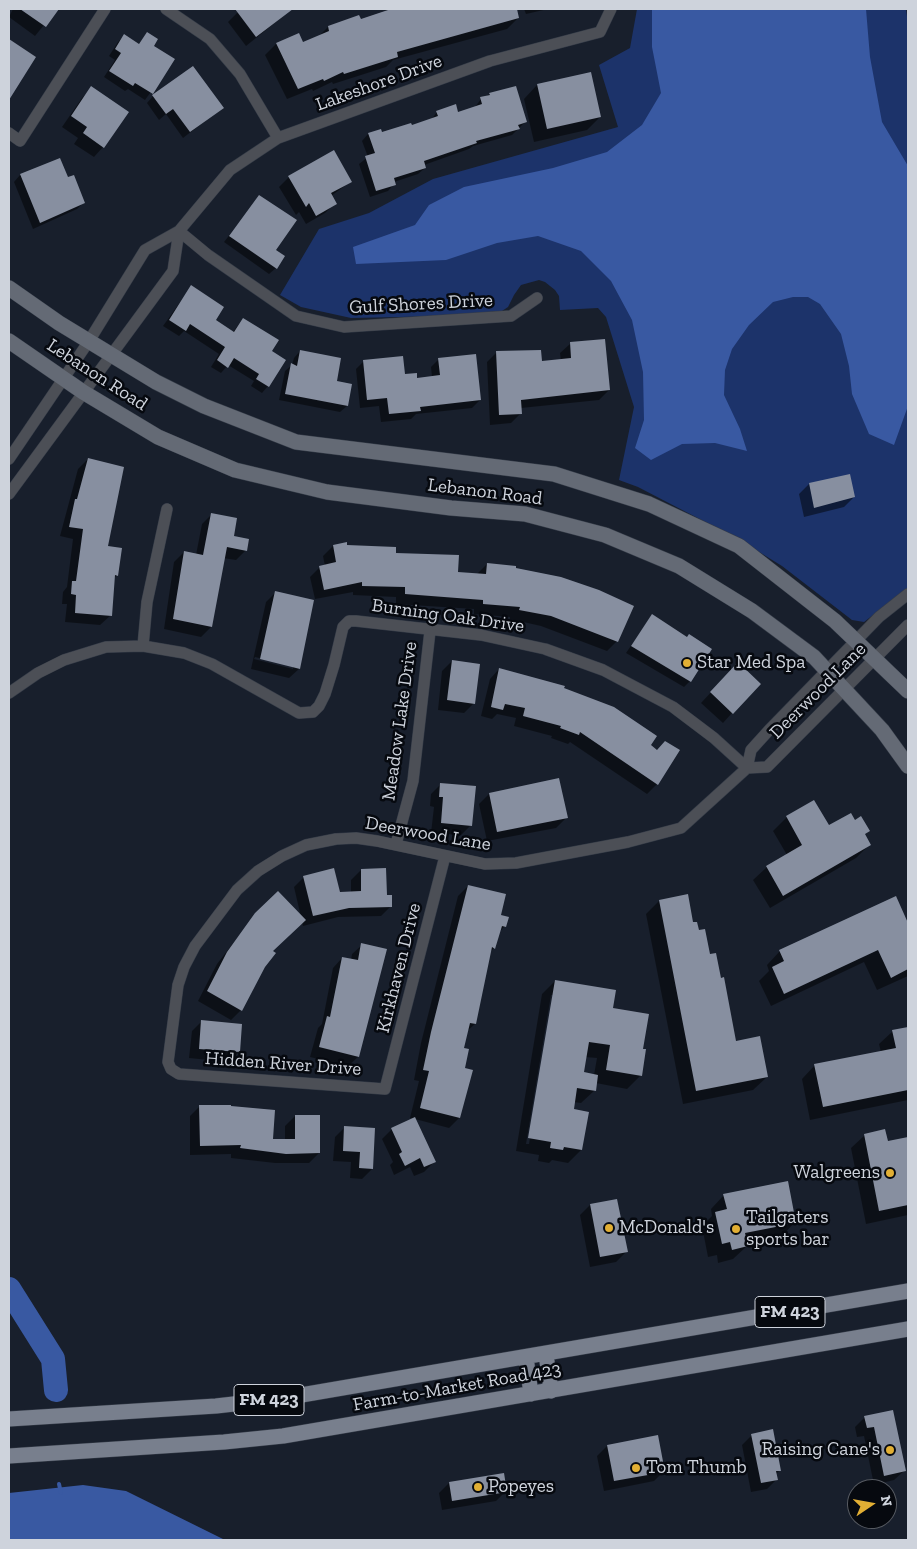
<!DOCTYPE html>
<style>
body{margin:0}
#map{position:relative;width:917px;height:1549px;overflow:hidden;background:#181f2c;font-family:"Zilla Slab",serif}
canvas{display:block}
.frame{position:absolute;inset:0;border:10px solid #ced3dc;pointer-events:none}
.north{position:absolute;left:847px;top:1479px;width:50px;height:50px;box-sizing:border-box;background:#06090f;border:1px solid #565a61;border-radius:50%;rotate:78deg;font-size:14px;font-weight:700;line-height:20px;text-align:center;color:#ced3dc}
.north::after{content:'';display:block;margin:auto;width:18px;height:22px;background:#e2af34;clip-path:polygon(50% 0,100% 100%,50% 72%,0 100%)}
</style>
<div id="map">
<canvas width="917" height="1549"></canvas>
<div class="frame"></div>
<div class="north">N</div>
</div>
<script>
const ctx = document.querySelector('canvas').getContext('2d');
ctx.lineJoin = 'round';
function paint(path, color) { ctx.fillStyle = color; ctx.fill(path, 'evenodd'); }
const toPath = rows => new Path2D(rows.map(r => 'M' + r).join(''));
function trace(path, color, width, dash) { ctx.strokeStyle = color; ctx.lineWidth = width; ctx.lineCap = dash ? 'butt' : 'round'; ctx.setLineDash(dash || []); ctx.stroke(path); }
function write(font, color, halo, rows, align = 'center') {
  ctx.font = font + ' "Zilla Slab",serif'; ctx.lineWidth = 5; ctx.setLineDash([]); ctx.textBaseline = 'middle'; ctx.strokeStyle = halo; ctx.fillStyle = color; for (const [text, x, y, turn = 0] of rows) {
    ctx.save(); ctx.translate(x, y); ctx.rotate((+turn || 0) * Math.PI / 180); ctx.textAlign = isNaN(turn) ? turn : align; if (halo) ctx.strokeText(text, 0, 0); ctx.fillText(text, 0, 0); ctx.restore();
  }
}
paint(toPath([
 [637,9,906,9,908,24,908,588,864,622,852,620,782,566,738,539,638,487,619,480,634,407,606,317,598,308,560,310,559,296,555,290,545,282,539,280,521,285,514,295,508,307,502,311,447,316,351,318,301,307,280,295,319,229,369,213,433,179,618,127,599,65,630,48]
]), '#1c336a');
paint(toPath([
 [652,9,866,9,870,57,882,122,908,166,908,406,894,445,869,434,852,394,849,366,841,334,820,304,808,297,793,297,773,302,749,325,732,349,725,370,724,395,740,429,747,451,715,443,682,444,651,460,635,448,644,420,643,372,632,320,611,281,581,251,538,236,497,243,446,260,356,264,353,247,415,225,429,205,464,187,553,168,607,152,642,125,661,93,652,47],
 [83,1485,126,1491,225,1540,9,1540,9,1493]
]), '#3959a2');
paint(toPath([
 [13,9,57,9,35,36,9,17],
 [237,9,292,9,246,46,228,22,239,11],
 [388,9,515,9,518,18,507,29,393,60,386,67,333,84,332,82,313,91,312,89,287,99,265,55,276,44,298,34,302,44,318,37,328,27,360,21,384,13],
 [524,9,548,9,526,14],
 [147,33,152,46,174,60,145,100,128,89,125,91,104,77,115,60,109,56,118,42,124,36,138,45],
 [9,41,34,57,9,96],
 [537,85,600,117,587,130,534,142,524,99],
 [92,88,103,147,94,157,74,144,78,138,62,127,82,98],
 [490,94,525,122,512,135,473,146,469,149,424,165,425,168,418,174,394,182,394,184,388,191,370,197,359,164,368,157,362,141,368,134,381,134,411,126,431,120,437,112,458,113,475,107,481,99],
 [153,96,222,108,183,138,166,114,159,120,147,103],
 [59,159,67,179,84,202,77,209,33,229,14,182,20,175],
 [289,177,350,182,331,196,335,203,325,213,306,224,299,212,296,215,279,187],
 [260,196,275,250,276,268,269,274,224,242],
 [191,287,214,320,233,332,243,319,270,352,268,386,262,393,251,386,254,381,228,365,221,373,211,367,219,354,184,331,179,336,163,326],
 [570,344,609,390,599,400,521,408,521,413,511,423,490,425,487,362,497,352,541,363,561,361,560,353],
 [300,351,335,382,347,406,340,412,279,400,285,371,292,365,294,358],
 [439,359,480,400,472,408,416,414,411,419,381,422,379,406,360,408,356,369,364,361,416,379,432,377,431,367],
 [88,459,106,547,117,575,114,578,110,616,100,625,65,622,67,604,62,604,63,592,67,587,73,539,60,536,78,469],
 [809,484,854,497,844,507,804,517,799,494],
 [212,514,246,550,236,560,223,558,211,627,201,637,164,629,174,562,184,552,196,555,202,524],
 [346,544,346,547,395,554,456,573,477,574,487,564,514,569,617,641,607,651,541,626,510,619,510,617,474,614,474,609,396,604,396,597,353,595,353,592,315,599,310,577,320,567,325,566,323,556,333,546],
 [276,592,299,669,289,678,251,669,266,602],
 [255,657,293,666,293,669,254,659],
 [652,615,690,681,684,687,626,653],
 [452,661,474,703,464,713,438,710,442,671],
 [499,669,563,689,650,746,656,751,657,784,647,794,570,742,568,744,551,738,552,736,514,726,516,718,497,714,492,719,481,716,490,679],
 [728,674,732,713,723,723,701,703],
 [441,784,471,825,461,835,431,833,434,807,430,806,431,794],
 [489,794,566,818,556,828,487,841,479,804],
 [787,817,864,835,869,845,856,858,770,908,753,880,767,867,787,855,773,831],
 [361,870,386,897,391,906,381,916,338,917,303,926,302,922,272,951,241,1010,231,1020,198,1001,217,964,256,914,301,917,294,887,304,877,339,893,351,893,351,880],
 [468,886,500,916,505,926,498,933,494,948,489,953,475,1024,466,1032,462,1049,464,1069,472,1071,459,1118,449,1128,415,1119,434,1162,424,1172,414,1176,410,1167,394,1175,390,1165,393,1162,382,1139,392,1129,415,1119,410,1118,419,1081,414,1080,421,1043,458,896],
 [895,898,908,926,908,976,877,990,864,962,771,1006,759,981,769,971,767,965,780,951],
 [659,901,692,924,709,955,735,1043,767,1077,753,1090,683,1104,646,914],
 [362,945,358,1057,348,1066,310,1057,318,1028,322,1024,333,968,342,958,351,960,352,954],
 [555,981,642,1050,641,1075,627,1089,596,1083,595,1090,581,1103,574,1102,572,1110,587,1113,581,1150,568,1163,552,1160,549,1163,538,1161,539,1155,516,1151,542,994],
 [551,995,553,995,529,1144,526,1144],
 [585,1057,597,1058,594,1075,582,1073],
 [202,1021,239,1052,229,1062,189,1058,192,1031],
 [908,1028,908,1100,810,1120,802,1079,815,1065,881,1052,879,1044,893,1031],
 [200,1106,272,1140,285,1140,285,1126,295,1116,319,1153,309,1163,275,1163,231,1158,231,1154,190,1155,190,1116],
 [345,1127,372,1169,362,1179,350,1178,351,1162,333,1161,335,1137],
 [865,1135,887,1142,908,1138,908,1215,866,1224,851,1148],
 [724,1195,795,1222,782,1236,746,1243,747,1246,733,1259,718,1263,717,1255,708,1257,702,1226,712,1216,711,1209],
 [616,1200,626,1252,616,1262,590,1267,580,1215,590,1205],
 [892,1412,904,1471,894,1480,874,1485,864,1436,857,1437,855,1427,865,1417],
 [752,1435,780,1470,776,1474,777,1479,767,1489,751,1492,742,1445],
 [607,1446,664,1471,654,1481,604,1491,597,1456],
 [449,1483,506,1491,496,1501,442,1510,439,1493]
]), '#0007');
trace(toPath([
 [59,1484,61,1493]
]), '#3959a2', 4);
trace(toPath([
 [9,1289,53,1359,56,1390]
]), '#3959a2', 24);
paint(toPath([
 [20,9,59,9,46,27],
 [235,9,293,9,256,37],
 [391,9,517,9,519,18,397,52,398,57,344,74,343,72,324,81,323,79,298,89,276,43,299,33,303,42,329,31,328,26,359,15,361,19],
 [147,32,158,39,154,46,175,59,153,94,135,83,133,86,109,71,121,53,115,49,124,34,139,44],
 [9,39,36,57,9,100],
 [193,66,224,108,190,132,173,109,166,114,152,95],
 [591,72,601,117,547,129,537,84],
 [91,86,129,112,104,148,83,133,87,127,71,116],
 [516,86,527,122,518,125,520,129,476,141,477,143,424,161,426,168,394,178,396,185,376,191,365,156,375,153,368,133,381,129,382,132,411,123,412,125,438,116,436,111,456,104,458,112,482,104,480,97,490,95,489,93],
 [334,150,352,182,331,193,337,204,316,216,309,203,306,207,288,176],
 [60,158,68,177,74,175,85,203,40,223,20,174],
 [259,195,297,220,276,250,285,256,277,269,229,236],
 [191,285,224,307,216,320,234,332,243,318,279,340,272,351,286,360,269,387,256,379,259,374,234,358,228,368,217,360,225,347,190,324,186,331,169,320],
 [605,339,610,390,521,400,522,414,499,415,496,351,541,350,542,361,571,358,570,342],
 [300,350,341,358,337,381,352,384,348,406,285,394,291,363,297,366],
 [476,354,481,400,420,407,421,411,389,414,387,398,367,400,363,360,403,356,405,374,417,373,417,378,440,375,438,358],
 [88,458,124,467,108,546,122,548,118,576,115,575,112,616,75,613,76,595,71,594,72,581,76,581,83,529,69,527,75,499,77,499],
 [850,474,855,497,814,508,809,483],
 [211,513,237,518,234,536,249,539,247,551,227,547,212,627,173,619,184,551,203,555],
 [347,542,347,545,396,547,396,553,459,555,458,572,486,574,487,563,516,566,516,568,561,577,599,590,634,606,618,642,551,616,519,610,520,607,483,604,483,600,405,594,405,587,362,586,362,582,324,590,319,566,336,562,333,545],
 [275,591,314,600,300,669,260,659],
 [652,614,687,637,689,634,712,649,691,682,631,646],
 [452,660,480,664,475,704,447,700],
 [738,662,761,684,733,714,710,692],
 [499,668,565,686,564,688,614,707,657,736,651,745,657,750,665,741,680,750,658,785,580,732,579,735,560,728,561,726,523,716,525,708,505,704,503,710,491,707],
 [559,778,568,818,497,832,489,793],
 [440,783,476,786,472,826,441,823,443,797,439,797],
 [814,800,829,825,851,813,855,820,861,816,870,831,865,834,871,845,783,896,766,866,802,845,786,816],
 [334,868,340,892,361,891,361,869,386,868,387,895,392,895,392,907,349,908,313,916,303,876],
 [468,885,506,894,501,915,509,917,506,927,502,926,495,949,492,947,476,1024,470,1023,464,1048,469,1049,465,1068,473,1070,460,1118,420,1108,429,1071,423,1070,431,1032],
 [278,891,306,920,273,951,276,953,265,967,242,1011,207,991,227,952,255,913],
 [688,894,693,922,697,922,699,930,705,929,710,954,716,953,721,978,724,977,736,1041,760,1036,768,1077,696,1091,659,900],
 [896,896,908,923,908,969,891,978,878,950,784,994,772,967,784,961,779,950],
 [361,943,387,949,359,1057,319,1047,327,1016,330,1017,342,957,358,960],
 [555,980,616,990,613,1008,649,1014,643,1049,646,1049,642,1076,606,1070,610,1045,589,1042,584,1072,598,1075,596,1091,577,1088,574,1109,589,1112,582,1150,564,1147,563,1150,550,1148,551,1142,528,1138],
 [201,1020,242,1024,240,1052,199,1049],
 [908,1027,908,1090,823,1107,814,1064,896,1048,892,1030],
 [199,1105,231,1105,231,1106,275,1110,273,1139,295,1139,295,1115,320,1115,320,1153,286,1154,240,1148,241,1145,200,1146],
 [415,1117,436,1162,424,1167,420,1158,405,1166,399,1154,402,1152,391,1128],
 [344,1126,375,1128,373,1169,359,1168,360,1152,343,1151],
 [885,1129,888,1141,908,1137,908,1205,879,1211,864,1134],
 [788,1181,796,1223,745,1233,748,1246,732,1250,730,1242,722,1244,715,1212,727,1209,723,1194],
 [617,1199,628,1252,600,1257,590,1204],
 [893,1410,906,1471,884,1476,874,1427,867,1428,864,1416],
 [773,1429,781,1471,776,1471,778,1480,761,1483,751,1434],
 [658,1435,665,1472,614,1481,607,1445],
 [504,1473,507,1492,452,1501,449,1482]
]), '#878fa0');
const street = toPath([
 [166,9,210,39,240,74,278,138],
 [9,133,20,141,105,9],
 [179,231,208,255,296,316,344,327,511,316,537,298],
 [9,459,89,341,145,250,179,231,230,170,278,138,490,61,600,32,611,9],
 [9,494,173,271,179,231],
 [143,646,147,602,167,509],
 [9,693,38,673,64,660,106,647,143,646,184,653,212,664,299,713,313,712,319,706,325,694,334,665,343,627,349,621,356,621,481,635,545,649,603,670,673,707,714,738,747,768],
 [747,768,767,767,908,625],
 [396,844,413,781,430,631],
 [445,856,385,1089,179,1074,171,1069,168,1062,178,985,184,967,195,946,237,890,258,871,282,856,306,845,336,839,356,838,377,841,485,864,516,863,628,842,681,828,747,768,751,750,770,729,879,617,908,594]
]);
const secondary = toPath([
 [9,288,59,323,156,382,204,406,296,442,554,474,649,504,739,546,835,621,908,691],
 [9,341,83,392,158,437,235,470,327,492,451,508,525,514,605,535,679,566,752,611,814,657,882,730,908,766]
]);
const primary = toPath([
 [546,1354,551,1391],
 [526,1357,531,1394],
 [9,1419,216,1406,278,1399,908,1291],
 [9,1456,224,1442,283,1436,908,1329]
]);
trace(street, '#353c48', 12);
trace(secondary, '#353c48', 16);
trace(primary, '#353c48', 16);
trace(street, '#4c4f56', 11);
trace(secondary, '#646a75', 15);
trace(primary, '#787f8d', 15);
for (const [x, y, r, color] of [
 [687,663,5,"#e2af34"],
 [890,1173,5,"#e2af34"],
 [609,1228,5,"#e2af34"],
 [736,1229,5,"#e2af34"],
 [890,1450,5,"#e2af34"],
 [636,1468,5,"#e2af34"],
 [478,1487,5,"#e2af34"]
]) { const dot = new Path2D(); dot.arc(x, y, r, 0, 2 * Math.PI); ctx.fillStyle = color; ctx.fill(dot); trace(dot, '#06090f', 2); }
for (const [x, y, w] of [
 [790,1312,70],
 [269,1400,70]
]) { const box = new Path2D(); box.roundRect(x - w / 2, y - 15.5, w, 31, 4); ctx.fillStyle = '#06090f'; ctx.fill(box); trace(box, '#ced3dc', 1); }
write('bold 18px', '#ced3dc', null, [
 ["FM 423",790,1312],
 ["FM 423",269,1400]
]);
write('19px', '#ced3dc', '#06090f', [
 ["Lakeshore Drive",379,83,-20],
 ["Gulf Shores Drive",421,304,-3],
 ["Lebanon Road",97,375,33],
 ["Lebanon Road",485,492,7],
 ["Burning Oak Drive",448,616,8],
 ["Deerwood Lane",818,691,-45],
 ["Meadow Lake Drive",400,721,-82],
 ["Deerwood Lane",428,834,10],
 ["Kirkhaven Drive",399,968,-76],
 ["Hidden River Drive",283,1064,4],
 ["Farm-to-Market Road 423",457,1387,-10]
]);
write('19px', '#ced3dc', '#06090f', [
 ["Star Med Spa",697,663],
 ["Walgreens",880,1173,"right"],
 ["Tailgaters",746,1218],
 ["sports bar",746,1240],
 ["McDonald's",619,1228],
 ["Raising Cane's",880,1450,"right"],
 ["Tom Thumb",646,1468],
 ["Popeyes",488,1487]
], 'left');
</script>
